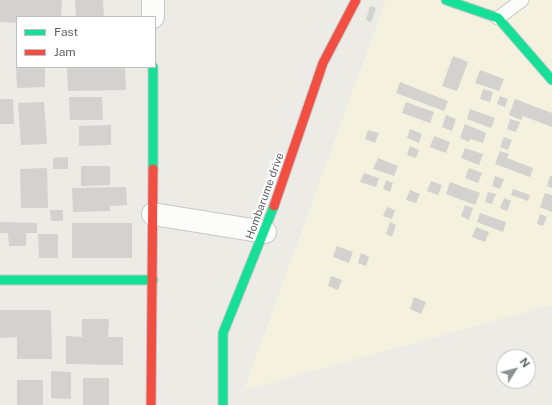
<!DOCTYPE html>
<style>
body{margin:0}
#map{position:relative;width:552px;height:405px;overflow:hidden;background:#ecebe6;font-family:"Public Sans",sans-serif}
canvas{display:block}
.legend{position:absolute;left:16px;top:16px;width:140px;height:52px;box-sizing:border-box;background:#fff;border:1px solid #bebfc1;margin:0;padding:5px 7px;list-style:none;font-size:12px;color:#5c5f64}
.legend li{display:flex;align-items:center;gap:8px;height:20px}
.legend b{width:20px;border:1px solid #bebfc1}
.north{position:absolute;left:496px;top:349px;width:40px;height:40px;box-sizing:border-box;background:#fff;border:1px solid #bebfc1;border-radius:50%;rotate:54deg;font-size:11px;font-weight:700;line-height:16px;text-align:center;color:#5c5f64}
.north::after{content:'';display:block;margin:auto;width:14px;height:18px;background:#8e9092;clip-path:polygon(50% 0,100% 100%,50% 72%,0 100%)}
</style>
<div id="map">
<canvas width="552" height="405"></canvas>
<ul class="legend">
<li><b style="height:5px;background:#16e098"></b>Fast</li>
<li><b style="height:5px;background:#f24e42"></b>Jam</li>
</ul>
<div class="north">N</div>
</div>
<script>
const ctx = document.querySelector('canvas').getContext('2d');
ctx.lineJoin = 'round';
function paint(path, color) { ctx.fillStyle = color; ctx.fill(path, 'evenodd'); }
const toPath = rows => new Path2D(rows.map(r => 'M' + r).join(''));
function trace(path, color, width, dash) { ctx.strokeStyle = color; ctx.lineWidth = width; ctx.lineCap = dash ? 'butt' : 'round'; ctx.setLineDash(dash || []); ctx.stroke(path); }
function write(font, color, halo, rows, align = 'center') {
  ctx.font = font + ' "Public Sans",sans-serif'; ctx.lineWidth = 4; ctx.setLineDash([]); ctx.textBaseline = 'middle'; ctx.strokeStyle = halo; ctx.fillStyle = color; for (const [text, x, y, turn = 0] of rows) {
    ctx.save(); ctx.translate(x, y); ctx.rotate((+turn || 0) * Math.PI / 180); ctx.textAlign = isNaN(turn) ? turn : align; if (halo) ctx.strokeText(text, 0, 0); ctx.fillText(text, 0, 0); ctx.restore();
  }
}
paint(toPath([
 [386,0,552,0,552,305,244,390]
]), '#f5f1df');
paint(toPath([
 [0,0,62,0,61,17,17,17,17,23,0,22],
 [75,0,103,0,104,17,76,17],
 [370,6,376,8,371,22,366,20],
 [453,56,468,62,457,91,442,86],
 [16,67,45,67,45,87,17,88],
 [67,67,125,67,126,90,68,91],
 [480,70,504,79,499,91,475,83],
 [400,82,448,101,444,111,396,93],
 [483,89,493,92,490,102,480,99],
 [500,96,508,99,505,107,497,104],
 [69,97,102,97,103,120,70,120],
 [0,99,13,99,14,124,0,124],
 [515,99,552,113,552,127,523,116,521,120,509,115],
 [44,102,47,144,21,145,18,103],
 [406,102,434,112,430,123,402,113],
 [470,109,495,118,491,128,467,119],
 [446,115,456,119,452,131,442,127],
 [510,119,520,122,516,132,507,129],
 [465,124,486,133,483,143,471,139,469,142,460,138],
 [111,125,111,145,79,146,79,126],
 [410,129,422,134,419,143,407,138],
 [368,130,379,133,375,143,365,139],
 [434,136,450,142,446,153,430,147],
 [504,137,512,140,508,150,500,147],
 [410,146,419,150,416,158,407,155],
 [465,148,483,154,479,165,461,158],
 [500,151,509,154,507,158,533,168,530,177,495,164],
 [68,157,68,169,53,169,53,158],
 [378,158,398,166,394,176,373,169],
 [81,166,110,166,110,185,81,186],
 [47,168,48,208,21,208,20,169],
 [469,168,482,173,478,183,465,178],
 [364,173,379,178,376,187,360,182],
 [495,176,504,179,500,189,492,186],
 [550,176,552,176,552,188,547,186],
 [386,180,393,183,390,192,383,189],
 [431,181,442,185,438,195,427,191],
 [450,182,480,193,475,205,446,194],
 [126,187,127,205,110,206,110,211,73,212,72,188],
 [513,189,530,195,528,201,511,195],
 [410,190,420,194,416,203,406,200],
 [488,192,496,194,492,204,485,202],
 [545,193,552,195,552,212,540,207],
 [504,198,511,201,507,211,500,208],
 [465,205,473,208,469,220,461,216],
 [387,207,395,210,392,219,383,216],
 [50,210,63,210,63,221,51,221],
 [480,213,506,222,503,232,477,222],
 [540,214,547,217,543,226,537,224],
 [0,222,37,223,37,233,26,233,26,246,9,246,8,233,0,233],
 [390,222,396,225,392,237,386,234],
 [72,223,132,223,132,258,72,258],
 [476,227,489,232,485,242,472,237],
 [38,234,58,234,58,258,39,258],
 [337,246,353,252,349,263,333,257],
 [361,253,369,257,366,266,358,263],
 [331,276,342,280,338,290,328,286],
 [414,297,426,302,421,314,410,309],
 [0,310,51,310,52,359,17,359,17,337,0,338],
 [82,319,109,319,108,337,123,337,123,365,66,364,66,336,82,337],
 [51,371,71,372,71,399,51,398],
 [83,378,109,378,109,405,83,405],
 [17,380,43,380,43,405,17,405]
]), '#d3d2cf');
const lane = toPath([
 [498,18,522,0]
]);
const street = toPath([
 [153,0,153,17],
 [153,214,265,232]
]);
const fast = toPath([
 [446,0,498,18,552,80],
 [153,67,153,169],
 [0,280,153,280],
 [223,405,223,333,274,206]
]);
const jam = toPath([
 [274,206,323,63,356,0],
 [151,405,153,169]
]);
trace(lane, '#c7c7c7', 15);
trace(street, '#c7c7c7', 24);
trace(fast, '#c7c7c7', 11);
trace(jam, '#c7c7c7', 11);
trace(lane, '#fcfcfb', 13);
trace(street, '#fcfcfb', 22);
trace(fast, '#16e098', 9);
trace(jam, '#f24e42', 9);
write('11px', '#5c5f64', '#fff', [
 ["Hombarume drive",265,196,-70]
]);
</script>
